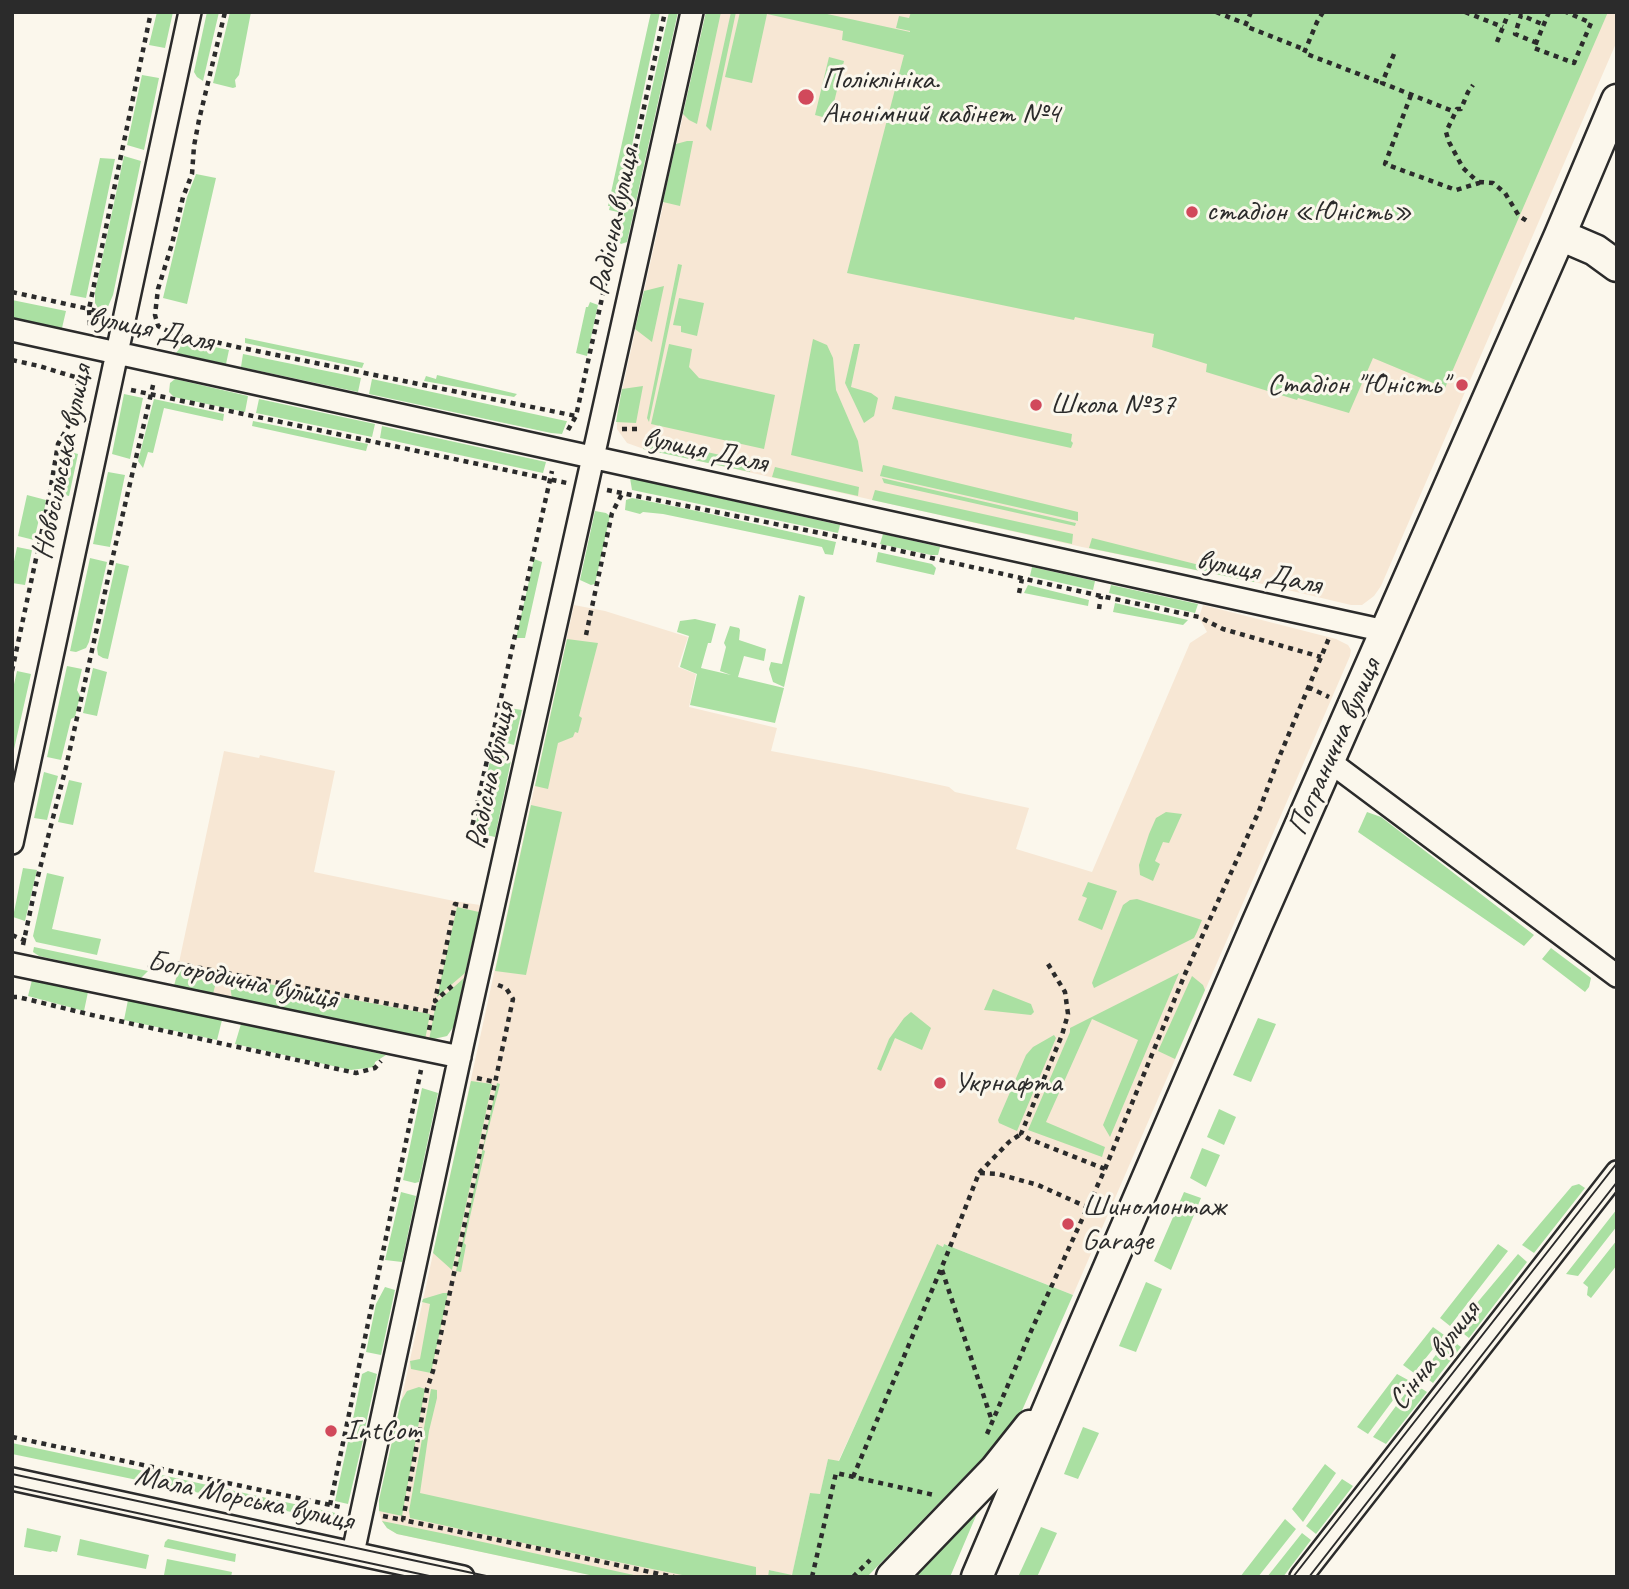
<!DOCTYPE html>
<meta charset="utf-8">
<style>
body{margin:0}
#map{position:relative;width:1629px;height:1589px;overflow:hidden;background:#fbf7ec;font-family:Caveat,sans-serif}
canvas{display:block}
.frame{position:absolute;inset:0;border:14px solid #2b2b2b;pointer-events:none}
</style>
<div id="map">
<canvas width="1629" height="1589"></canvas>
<div class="frame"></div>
</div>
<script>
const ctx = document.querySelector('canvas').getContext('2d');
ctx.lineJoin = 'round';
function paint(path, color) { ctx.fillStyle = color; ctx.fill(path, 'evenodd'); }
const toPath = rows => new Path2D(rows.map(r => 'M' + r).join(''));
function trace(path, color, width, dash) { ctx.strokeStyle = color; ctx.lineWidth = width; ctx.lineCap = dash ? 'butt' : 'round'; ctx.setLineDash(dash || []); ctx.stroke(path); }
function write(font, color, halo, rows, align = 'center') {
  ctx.font = font + ' Caveat,sans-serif'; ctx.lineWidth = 6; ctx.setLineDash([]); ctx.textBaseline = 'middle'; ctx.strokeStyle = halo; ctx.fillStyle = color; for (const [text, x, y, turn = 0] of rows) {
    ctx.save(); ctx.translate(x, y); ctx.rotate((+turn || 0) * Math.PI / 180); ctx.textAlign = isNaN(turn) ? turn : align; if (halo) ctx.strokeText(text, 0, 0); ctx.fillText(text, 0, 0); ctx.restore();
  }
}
paint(toPath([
 [706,12,1617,12,1617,41,1381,586,1374,596,1362,605,1351,605,1254,582,1082,547,641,448,627,443,617,429,617,413],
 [574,605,605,611,688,637,678,667,696,674,689,707,777,728,771,751,866,769,949,787,955,792,1029,808,1016,849,1092,872,1190,643,1207,632,1199,617,1203,605,1336,639,1348,645,1351,650,1350,656,1073,1295,944,1244,900,1328,838,1462,828,1459,820,1495,810,1493,792,1576,770,1570,768,1577,599,1577,397,1534,387,1528,382,1521,379,1511,379,1500,401,1401],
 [224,751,259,758,260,755,335,771,314,872,454,901,480,905,454,1026,447,1036,431,1040,417,1039,174,986]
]), '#f7e7d4');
paint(toPath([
 [157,12,173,12,165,48,149,45],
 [207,12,219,12,203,81,197,77,194,72],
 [230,12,251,12,239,75,235,80,236,87,233,88,213,83],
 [651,12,660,12,618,212,609,210,610,206,608,206],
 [669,12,678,12,627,242,621,244,618,241],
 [706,12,721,12,697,124,689,120,683,114],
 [731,12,736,12,711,131,706,126],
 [740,12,818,12,910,32,910,31,896,28,899,16,909,18,911,12,1608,12,1445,388,1373,358,1349,413,1298,398,1297,400,1206,372,1207,364,1152,347,1154,334,1075,317,1074,320,847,273,904,55,842,40,843,31,767,14,752,83,725,77],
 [829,57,844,61,830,119,815,115],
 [142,75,159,78,144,150,127,145],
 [687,141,693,141,680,206,663,202,676,144],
 [124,156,141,161,113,295,107,309,98,308,95,303,95,292],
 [100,158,115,159,86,298,70,295],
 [196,174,216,178,187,304,163,298,187,197],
 [678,264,682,265,649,422,647,418],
 [664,286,652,342,635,329,644,291],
 [679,298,704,303,697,336,681,332,681,326,673,325],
 [12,300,66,311,62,328,12,318],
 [590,302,598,305,587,356,576,353,586,307,588,307],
 [245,338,364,363,362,368,245,343],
 [813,339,827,345,833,358,836,390,858,441,863,472,791,455],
 [182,340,229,350,226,364,176,353,180,348],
 [669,344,692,349,689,367,699,378,775,395,764,449,651,424],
 [854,344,860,344,851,387,871,393,878,398,874,416,864,423,845,383],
 [243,354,361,378,358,392,241,367],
 [437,375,517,394,514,397,424,381,426,376,436,379],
 [175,379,248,396,245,412,174,397,169,392,170,383],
 [372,379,566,421,567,421,562,434,551,433,369,394],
 [643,386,636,423,616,422,622,389],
 [124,394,143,398,130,459,112,454],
 [895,396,1072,434,1071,441,1073,443,1071,448,892,409],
 [154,399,224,414,223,421,164,408,153,453,148,452,143,468,138,461],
 [259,399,375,424,372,437,256,413],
 [253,421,368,444,366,451,252,426],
 [382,426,546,462,543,473,380,438],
 [648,439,752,462,750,472,643,449],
 [63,450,78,454,69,496,54,492],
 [883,465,1078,512,1078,521,880,476],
 [775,467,859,487,858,496,772,477],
 [108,472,125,475,110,547,93,544],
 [630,478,840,525,838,533,632,490],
 [882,478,1076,523,1075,526,884,483],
 [875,490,1073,534,1072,544,872,500],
 [27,495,46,500,44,511,41,511,34,540,18,536],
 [632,498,697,511,836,542,833,555,825,554,822,547,663,514,643,512,640,514,625,510,626,500],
 [595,511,606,513,610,516,595,584,591,585,580,580],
 [883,534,940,547,938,555,931,555,880,544],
 [1092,538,1255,579,1254,582,1089,548],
 [17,547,32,550,25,585,12,583,12,571],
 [878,552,932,564,936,568,934,575,876,562],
 [90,558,107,562,89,642,86,648,76,652,70,651],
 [534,559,542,562,525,638,516,638],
 [116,563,129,566,108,659,103,658,98,655,97,648],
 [1032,567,1095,581,1093,590,1030,576],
 [1028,585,1089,600,1088,606,1024,593],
 [1111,585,1198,604,1195,613,1109,593],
 [799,595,805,597,784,687,773,682,769,669,771,662,782,664],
 [1115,603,1188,620,1183,625,1113,612],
 [695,619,716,624,711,643,708,643,701,668,731,675,720,671,726,647,724,643,730,626,739,628,740,630,739,640,766,649,764,661,744,656,738,677,784,688,775,723,690,705,697,674,680,667,689,636,677,632,680,621],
 [567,639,598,643,579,716,582,718,578,733,575,732,573,737,558,743,548,789,535,786],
 [67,666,82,669,77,690,80,696,75,717,71,719,61,760,47,757],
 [93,668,107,672,97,716,83,713],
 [17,671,31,674,12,758,12,693],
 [503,707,522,710,514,745,495,740],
 [492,752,512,756,495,837,474,832],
 [44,772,58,776,47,820,34,818],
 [69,780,82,783,73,825,58,822],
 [531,805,562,812,526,975,495,971],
 [1166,812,1182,814,1169,843,1163,842,1155,861,1160,864,1153,881,1140,875,1139,865,1149,834,1156,818],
 [1367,812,1381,817,1534,935,1524,946,1358,832],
 [23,868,37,870,25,921,13,917],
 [47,873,64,877,52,929,101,939,97,955,36,942,33,936],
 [1088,882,1117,891,1102,930,1078,920,1087,898,1082,896],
 [1137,899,1202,920,1197,932,1194,938,1094,988,1092,983,1093,980,1123,905,1130,900],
 [457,907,479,912,465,973,437,997],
 [34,947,148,971,140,979,39,956,33,952],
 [1551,948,1591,978,1589,987,1585,992,1542,959],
 [179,968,217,978,213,994,174,986],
 [1179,973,1110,1137,1103,1125,1138,1040,1092,1019,1046,1122,1105,1147,1102,1157,1028,1130,1070,1032,1070,1028],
 [1192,976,1203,985,1205,990,1175,1059,1158,1051],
 [231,977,430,1014,425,1040,232,999,230,985],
 [464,978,454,1026,447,1036,429,1040,436,1003],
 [32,980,88,992,84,1011,28,996],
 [993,989,1031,1004,1034,1012,1031,1015,984,1010],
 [128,1000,222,1020,217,1040,124,1020],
 [911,1012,931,1028,922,1050,895,1038,881,1071,877,1069,889,1039,904,1018],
 [1258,1018,1276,1024,1251,1082,1233,1075],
 [241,1024,386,1055,375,1062,374,1067,351,1070,235,1044],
 [1054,1035,1056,1038,1017,1131,999,1123,998,1120,1026,1055,1033,1047],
 [471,1081,492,1084,452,1270,433,1253],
 [497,1083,500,1084,483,1150,485,1151,464,1243,466,1245,461,1272,456,1271],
 [422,1088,438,1093,419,1182,415,1183,403,1180],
 [1219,1109,1236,1117,1224,1145,1207,1137],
 [1202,1148,1220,1155,1206,1187,1190,1178],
 [1579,1184,1585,1188,1534,1253,1522,1245,1572,1186],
 [401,1192,416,1196,402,1262,385,1260],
 [1184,1192,1201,1198,1171,1270,1154,1261],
 [1617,1209,1617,1226,1578,1276,1566,1274],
 [1617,1240,1617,1265,1591,1298,1587,1295,1588,1287,1583,1283],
 [937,1244,943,1247,944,1244,1073,1295,1020,1415,1000,1440,867,1577,768,1577,769,1570,792,1575,810,1493,820,1494,828,1459,839,1461],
 [1498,1244,1508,1251,1450,1326,1440,1318],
 [1518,1254,1527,1262,1469,1338,1456,1328],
 [1146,1282,1162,1289,1136,1352,1119,1346],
 [385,1287,395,1290,381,1355,366,1352,376,1304],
 [443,1293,448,1293,431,1373,411,1369,410,1361,420,1359,430,1304,422,1302,423,1299],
 [1433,1327,1444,1335,1414,1373,1403,1365],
 [1449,1338,1461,1347,1433,1383,1421,1374],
 [368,1371,377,1374,363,1437,350,1434,362,1374],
 [1397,1374,1408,1380,1368,1434,1357,1427],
 [1413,1383,1427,1392,1386,1444,1373,1437],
 [419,1387,425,1389,402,1516,379,1511,379,1500,401,1401,407,1391],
 [431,1389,437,1390,437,1398,429,1431,420,1493,756,1567,756,1577,692,1577,533,1545,410,1518,409,1511],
 [1083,1427,1099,1433,1078,1479,1064,1474],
 [349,1437,363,1440,348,1504,335,1501],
 [12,1443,148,1472,340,1514,325,1519,12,1454],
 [1325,1464,1336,1473,1303,1522,1292,1509],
 [1342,1479,1353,1486,1316,1534,1306,1526],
 [978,1511,950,1577,914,1577],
 [1285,1519,1296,1529,1258,1577,1240,1577],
 [382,1521,446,1534,643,1577,599,1577,397,1534,387,1528],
 [1041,1527,1057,1533,1037,1577,1018,1577],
 [27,1528,61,1536,57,1552,52,1551,51,1552,24,1547],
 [1302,1533,1311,1540,1283,1577,1267,1577],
 [80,1539,149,1555,146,1569,77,1555],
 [168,1539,236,1554,235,1562,164,1547,165,1542],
 [167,1559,232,1572,231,1577,174,1577,164,1575]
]), '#aae0a2');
const street = toPath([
 [12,330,1385,631],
 [1329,761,1617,976],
 [12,843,190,12],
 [12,964,460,1057],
 [12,1479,463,1577],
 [353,1553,463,1042,692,12],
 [1301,1577,1617,1172]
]);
const secondary = toPath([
 [1560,235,1595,250,1617,266],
 [892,1577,995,1470,1030,1426],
 [977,1577,1079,1337,1257,924,1560,235,1617,100]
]);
trace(street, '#2b2b2b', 26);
trace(secondary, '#2b2b2b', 35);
trace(toPath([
 [1216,12,1246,24],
 [1251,12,1245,26,1306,50],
 [1323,12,1317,22,1304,53,1382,83],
 [1465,12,1503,27],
 [1549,12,1534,48,1574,63,1591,23,1566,12],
 [1497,42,1509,12],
 [1537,43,1515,34,1521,15,1544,25],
 [1394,54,1382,83,1455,112],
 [1411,95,1385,164,1456,190,1479,183,1463,168,1449,142,1446,132,1457,109,1461,109,1468,92,1473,85],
 [1479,182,1493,183,1505,193,1519,216,1527,221],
 [12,292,89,309,90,326],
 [106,314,89,309,151,12],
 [168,331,237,347,576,416],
 [165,342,168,331,158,326,155,315,158,289,172,244,183,197,192,174,194,146,199,120,225,12],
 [12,360,39,366,88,381],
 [131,390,567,483],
 [622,429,638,429],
 [568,430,576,416,665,12],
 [607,490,825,534,1101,596,1199,617,1223,629,1321,657],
 [1019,593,1022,579],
 [1099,609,1101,596],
 [586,635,612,513,623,492],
 [12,671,49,498,58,444,68,427,82,365],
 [1308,687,1329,697],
 [488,841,470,836,552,471],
 [12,935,26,941],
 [23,945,37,880,66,767,113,556,154,381],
 [1048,964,1065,992,1068,1014,1062,1035,1021,1134,1029,1139,1105,1169],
 [148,968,174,963,432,1012],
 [498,985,506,988,513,999,433,1371,427,1389,403,1520,674,1577],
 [452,986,435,1001,455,904,470,907],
 [12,997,18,997,92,1015,356,1073,375,1068,381,1061],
 [429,1030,435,1001],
 [477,1078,495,1082],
 [979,1173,1009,1142,1021,1134],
 [942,1270,992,1421],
 [987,1434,1032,1329,1105,1169,1185,974,1259,811,1278,760,1329,638],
 [12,1437,340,1507],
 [853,1477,946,1257,979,1173,998,1174,1038,1185,1087,1207],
 [330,1505,421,1070],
 [383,1516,403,1520],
 [812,1577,836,1473,934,1495],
 [853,1577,870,1560]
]), '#2b2b2b', 4.5, [5, 5]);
trace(street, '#fbf7ec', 21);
trace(secondary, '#fbf7ec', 30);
trace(toPath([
 [12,1474,491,1577],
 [12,1486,434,1577],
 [1293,1577,1617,1163],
 [1309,1577,1617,1182]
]), '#2b2b2b', 2);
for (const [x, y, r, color] of [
 [806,97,9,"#d1495b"],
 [1192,212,7,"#d1495b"],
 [1462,385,7,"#d1495b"],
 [1036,405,7,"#d1495b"],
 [940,1083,7,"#d1495b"],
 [1068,1224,7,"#d1495b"],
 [331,1431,7,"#d1495b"]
]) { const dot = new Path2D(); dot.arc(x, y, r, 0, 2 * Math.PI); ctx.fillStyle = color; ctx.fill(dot); trace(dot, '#fbf7ec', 2.5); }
write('30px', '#2b2b2b', '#fbf7ec', [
 ["Поліклініка.",822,80],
 ["Анонімний кабінет №4",822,114],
 ["стадіон «Юність»",1206,212],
 ["Стадіон \"Юність\"",1448,385,"right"],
 ["Школа №37",1050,405],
 ["Укрнафта",954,1083],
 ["Шиномонтаж",1082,1207],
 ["Garage",1082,1241],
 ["IntCom",345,1431]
], 'left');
write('30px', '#2b2b2b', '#fbf7ec', [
 ["Радісна вулиця",615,222,-78],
 ["вулиця Даля",151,330,12],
 ["вулиця Даля",705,451,12],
 ["Новосільська вулиця",63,462,-78],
 ["вулиця Даля",1259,573,12],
 ["Погранична вулиця",1335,747,-66],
 ["Радісна вулиця",491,776,-78],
 ["Богородична вулиця",242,981,12],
 ["Сінна вулиця",1435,1356,-52],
 ["Мала Морська вулиця",244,1499,12]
]);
</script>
